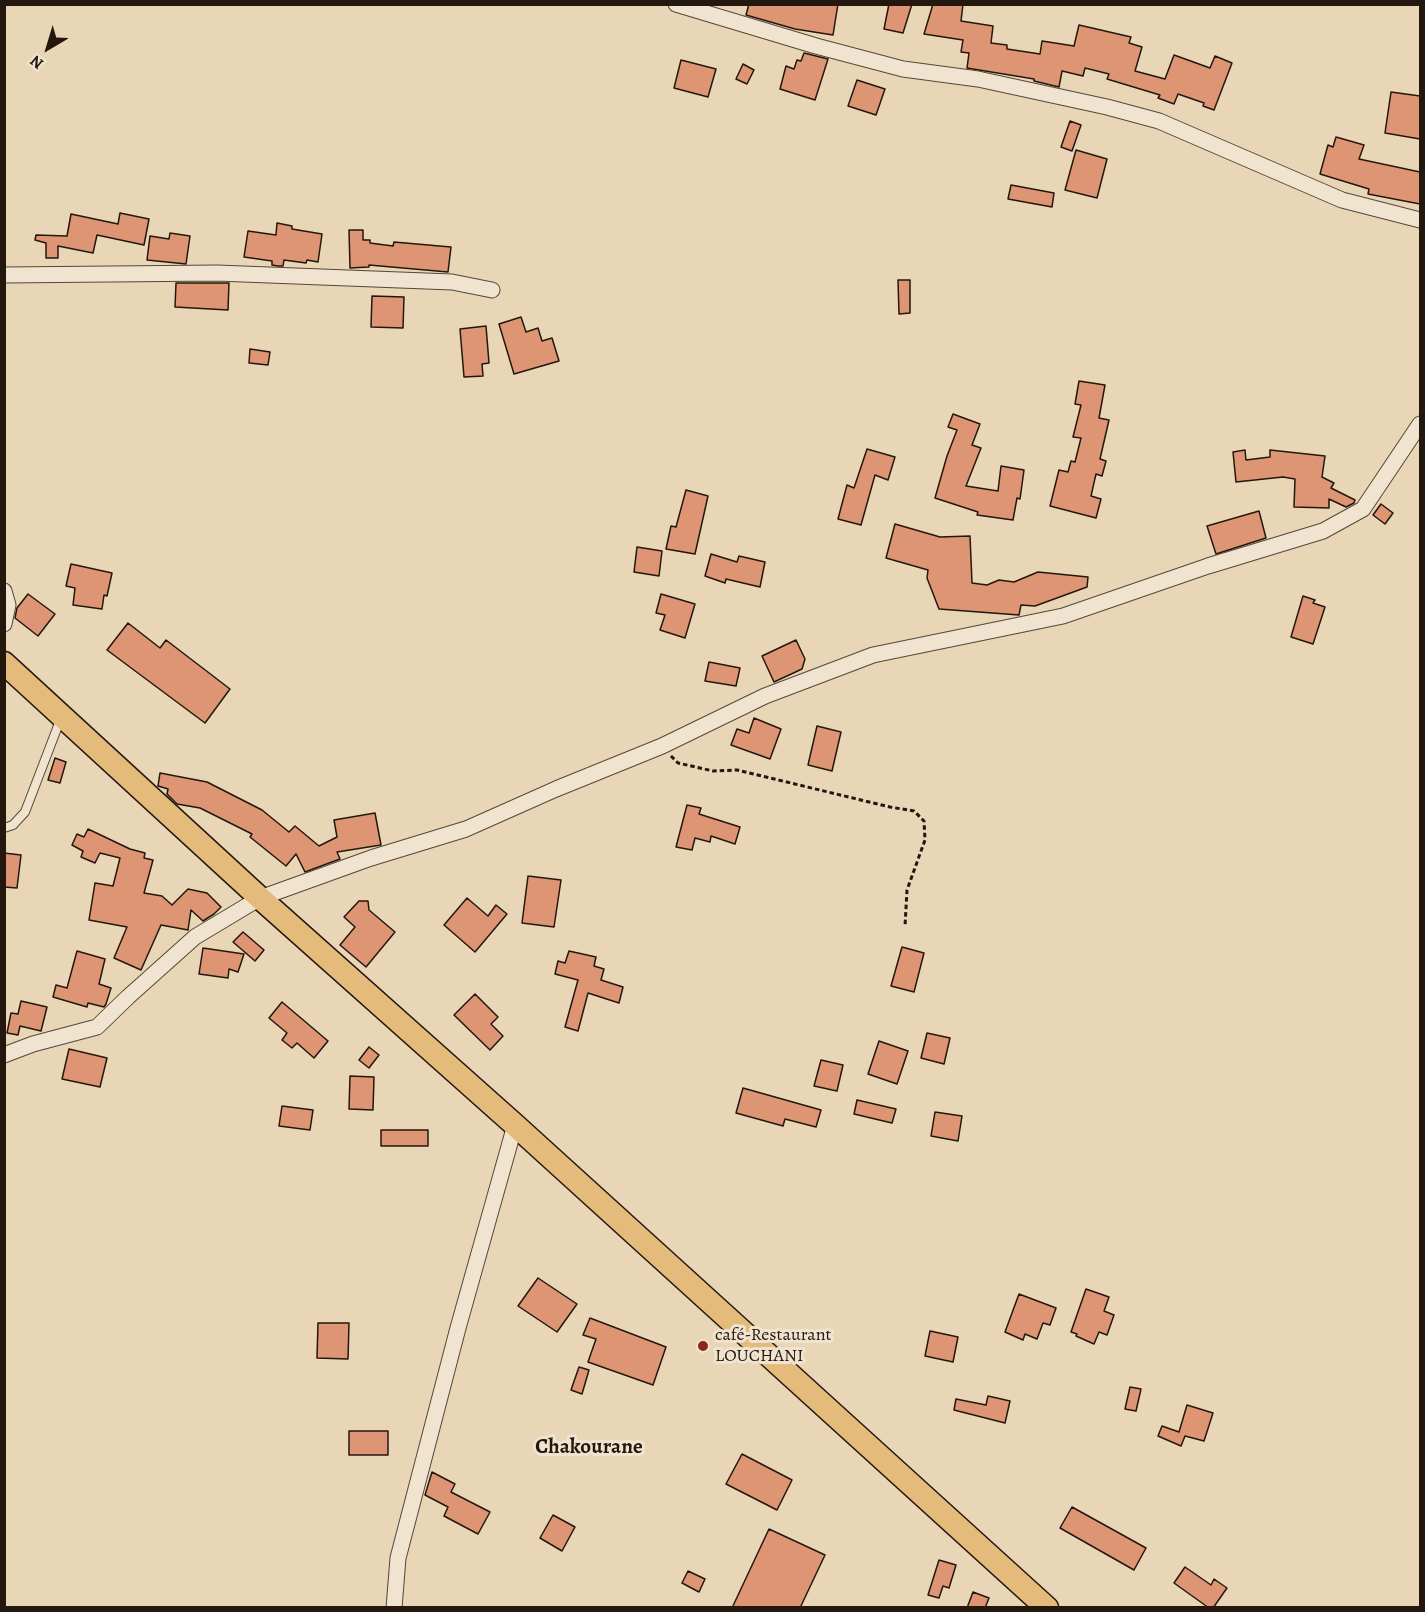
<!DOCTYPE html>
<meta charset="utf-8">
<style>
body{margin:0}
#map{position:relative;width:1425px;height:1612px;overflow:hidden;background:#e8d6b6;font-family:Alegreya,serif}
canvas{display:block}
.frame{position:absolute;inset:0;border:6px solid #23170e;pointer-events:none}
.north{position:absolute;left:18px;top:18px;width:60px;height:60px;-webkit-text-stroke:4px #f0e4d0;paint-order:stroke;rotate:218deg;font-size:16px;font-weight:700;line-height:24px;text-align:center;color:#23170e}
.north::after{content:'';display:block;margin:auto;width:21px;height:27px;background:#23170e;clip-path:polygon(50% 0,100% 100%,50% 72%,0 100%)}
</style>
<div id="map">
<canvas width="1425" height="1612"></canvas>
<div class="frame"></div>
<div class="north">N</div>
</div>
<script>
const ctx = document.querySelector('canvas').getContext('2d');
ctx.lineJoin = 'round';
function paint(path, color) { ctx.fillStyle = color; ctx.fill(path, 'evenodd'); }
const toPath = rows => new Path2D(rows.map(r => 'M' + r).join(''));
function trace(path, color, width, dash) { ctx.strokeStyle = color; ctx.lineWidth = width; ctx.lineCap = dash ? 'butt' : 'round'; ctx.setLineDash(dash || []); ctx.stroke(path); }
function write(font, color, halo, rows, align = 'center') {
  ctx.font = font + ' Alegreya,serif'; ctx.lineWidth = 6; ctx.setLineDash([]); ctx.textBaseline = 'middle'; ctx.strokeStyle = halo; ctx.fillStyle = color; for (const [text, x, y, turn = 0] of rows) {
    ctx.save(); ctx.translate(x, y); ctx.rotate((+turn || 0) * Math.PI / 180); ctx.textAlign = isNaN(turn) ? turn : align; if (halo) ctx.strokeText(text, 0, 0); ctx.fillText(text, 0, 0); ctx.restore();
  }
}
const building = toPath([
 [749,4,838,4,833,35,795,29,746,15,749,4],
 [889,4,912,4,903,33,884,29,889,4],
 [933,4,963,4,961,21,993,26,991,43,1007,45,1007,49,1040,54,1042,41,1074,46,1079,25,1131,37,1129,43,1142,47,1135,71,1165,79,1174,55,1210,68,1215,56,1232,63,1214,110,1203,106,1204,103,1178,94,1174,104,1158,98,1160,95,1107,79,1109,74,1085,68,1083,76,1062,71,1059,87,1034,81,1034,79,967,68,969,53,961,52,963,40,924,34,933,4],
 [804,53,828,59,815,100,780,89,786,66,794,69,797,60,801,61,804,53],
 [681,60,716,69,708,97,674,88,681,60],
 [743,64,754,70,747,84,736,79,743,64],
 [857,80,885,89,876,115,848,106,857,80],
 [1391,92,1420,96,1420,139,1385,133,1391,92],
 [1070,121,1081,125,1072,151,1061,147,1070,121],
 [1336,137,1364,145,1359,159,1420,172,1420,204,1368,194,1369,189,1320,174,1328,145,1333,147,1336,137],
 [1076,150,1107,159,1097,198,1065,190,1076,150],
 [1011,185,1054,193,1052,207,1008,199,1011,185],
 [120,213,149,219,144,245,97,235,93,253,58,246,58,258,46,258,46,243,35,240,36,235,67,236,71,214,118,224,120,213],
 [277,223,292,226,292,229,322,234,318,262,307,260,306,263,284,260,283,266,278,266,272,265,272,261,244,257,248,231,276,235,277,223],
 [349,230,363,230,363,240,370,240,370,243,393,246,394,242,451,247,448,272,369,265,369,267,350,268,349,230],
 [170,233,190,236,186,264,147,260,150,236,169,239,170,233],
 [898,280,910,280,910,313,899,314,898,280],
 [176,283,229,283,228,310,175,307,176,283],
 [372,296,404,297,403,328,371,327,372,296],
 [521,317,526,332,538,328,542,341,552,338,559,361,514,374,499,324,521,317],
 [486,326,489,363,482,364,483,376,464,377,460,329,486,326],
 [250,349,270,352,268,365,249,363,250,349],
 [1079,381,1105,385,1099,418,1109,420,1100,459,1106,461,1102,476,1096,474,1091,496,1101,499,1096,518,1050,506,1059,470,1068,472,1071,461,1075,462,1081,438,1073,437,1081,405,1075,404,1079,381],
 [953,414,980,424,972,445,981,448,966,486,998,491,1001,466,1024,470,1020,499,1017,498,1013,520,977,515,978,512,935,498,947,456,957,430,948,427,953,414],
 [867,449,895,457,888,480,875,475,861,525,838,519,847,485,854,488,867,449],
 [1245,450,1246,460,1270,457,1270,450,1325,456,1322,477,1334,483,1331,488,1355,500,1354,503,1346,507,1329,499,1329,508,1294,507,1295,479,1283,477,1236,482,1233,452,1245,450],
 [686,490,708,496,695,554,666,549,671,526,676,527,686,490],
 [1381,504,1393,513,1385,524,1373,515,1381,504],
 [1259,511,1266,538,1216,554,1207,526,1259,511],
 [895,524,940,537,970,536,972,583,987,585,999,580,1014,582,1038,572,1088,577,1087,587,1035,606,1021,605,1019,615,939,609,927,578,928,570,886,558,895,524],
 [637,547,662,551,659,576,634,572,637,547],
 [711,554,737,562,739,556,765,562,760,587,726,579,725,583,705,576,711,554],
 [71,564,112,573,107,596,104,595,102,609,73,605,75,588,66,586,71,564],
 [28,594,55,614,38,636,15,618,17,608,28,594],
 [661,594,695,604,685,638,660,630,665,615,656,613,661,594],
 [1303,596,1315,600,1313,603,1325,607,1313,644,1291,637,1303,596],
 [128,623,160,648,166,640,230,689,205,723,107,650,128,623],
 [796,640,805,659,802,669,774,682,762,656,796,640],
 [709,662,740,668,736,686,705,681,709,662],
 [754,718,781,729,770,759,731,745,737,729,749,733,754,718],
 [817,726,841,732,832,771,808,765,817,726],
 [55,758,66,762,60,783,48,780,55,758],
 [160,773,207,782,262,810,289,832,295,826,319,846,337,837,334,820,375,813,381,845,337,852,340,859,305,872,296,854,286,866,250,837,252,834,200,808,177,804,167,794,168,789,158,786,160,773],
 [687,805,701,808,699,814,740,827,735,844,711,836,710,842,695,838,692,850,676,847,687,805],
 [88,829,130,849,145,853,144,858,153,860,144,893,162,896,172,905,188,889,207,893,221,907,214,914,203,921,191,910,188,930,161,925,141,970,114,958,127,927,89,920,95,883,113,886,120,858,100,853,95,863,81,857,83,851,72,845,77,834,84,837,88,829],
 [4,853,21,855,17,888,4,887,4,853],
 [528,876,561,880,554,927,522,923,528,876],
 [467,898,488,916,496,905,507,914,475,952,444,925,467,898],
 [359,901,368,901,369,910,395,932,366,967,340,945,355,927,344,917,359,901],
 [243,932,264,950,255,961,233,942,243,932],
 [902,947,924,953,914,992,891,986,902,947],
 [203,948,244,954,238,972,229,969,228,978,199,974,203,948],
 [77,951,105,959,99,984,111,988,106,1004,104,1007,88,1003,87,1007,53,997,56,985,67,988,77,951],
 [569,951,596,957,594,966,604,969,601,980,623,987,619,1003,588,993,578,1031,565,1027,578,980,555,974,558,961,565,963,569,951],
 [475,994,498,1017,491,1024,503,1036,490,1050,454,1015,475,994],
 [21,1001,47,1007,41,1031,20,1026,18,1035,7,1033,11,1013,18,1014,21,1001],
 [282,1002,328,1041,314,1058,297,1043,292,1048,282,1040,287,1033,269,1018,282,1002],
 [927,1033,950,1038,944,1064,921,1058,927,1033],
 [879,1041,908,1051,897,1084,868,1074,879,1041],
 [369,1047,379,1055,369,1068,359,1060,369,1047],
 [69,1049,107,1058,100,1087,62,1079,69,1049],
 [821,1060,843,1065,837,1091,814,1086,821,1060],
 [350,1076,374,1077,373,1110,349,1109,350,1076],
 [743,1088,821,1110,816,1127,785,1119,783,1126,736,1113,743,1088],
 [857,1100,896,1109,892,1123,854,1114,857,1100],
 [282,1106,313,1110,310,1130,279,1126,282,1106],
 [935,1112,962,1116,958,1141,931,1136,935,1112],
 [381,1130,428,1130,428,1146,381,1146,381,1130],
 [538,1278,577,1304,557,1332,518,1306,538,1278],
 [1086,1289,1109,1297,1104,1311,1114,1315,1107,1335,1099,1332,1094,1344,1076,1336,1077,1334,1071,1332,1086,1289],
 [1019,1294,1056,1308,1050,1325,1043,1323,1037,1339,1025,1334,1023,1340,1005,1332,1019,1294],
 [590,1318,666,1347,653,1385,588,1362,596,1339,583,1335,590,1318],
 [318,1323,349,1323,348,1359,317,1358,318,1323],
 [930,1331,958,1337,953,1362,925,1356,930,1331],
 [579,1367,589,1370,582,1394,571,1390,579,1367],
 [1130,1387,1141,1389,1136,1411,1125,1409,1130,1387],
 [988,1396,1010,1401,1005,1423,954,1410,956,1399,986,1405,988,1396],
 [1187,1405,1213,1413,1204,1441,1185,1436,1181,1446,1158,1436,1162,1426,1179,1432,1187,1405],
 [349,1431,388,1431,388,1455,349,1455,349,1431],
 [742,1454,792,1480,777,1510,726,1484,742,1454],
 [432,1472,455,1484,451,1492,490,1512,478,1534,444,1516,448,1507,425,1495,432,1472],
 [1072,1507,1146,1548,1134,1570,1060,1528,1072,1507],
 [553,1515,575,1527,562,1551,540,1538,553,1515],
 [769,1529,825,1555,800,1608,732,1608,769,1529],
 [939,1560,956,1565,949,1588,943,1586,939,1598,928,1595,939,1560],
 [1185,1567,1211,1585,1214,1579,1227,1588,1213,1608,1209,1608,1174,1583,1185,1567],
 [688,1571,705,1579,699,1592,682,1583,688,1571],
 [973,1592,989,1598,985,1608,967,1608,973,1592]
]);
paint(building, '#dd9574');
trace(building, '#23170e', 1.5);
const lane = toPath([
 [4,828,13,825,25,812,61,718]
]);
const street = toPath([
 [676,4,816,46,903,69,978,79,1107,107,1159,121,1342,200,1420,220],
 [4,275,217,273,452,282,492,290],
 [4,591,8,605,4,624],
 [4,1055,33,1044,97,1027,128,997,195,937,260,898,371,858,466,829,556,789,662,746,765,696,873,655,1063,616,1208,566,1323,531,1363,509,1420,424],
 [394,1608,398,1558,458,1328,515,1125]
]);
const primary = toPath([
 [4,663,260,898,515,1125,1047,1608]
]);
trace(lane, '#544738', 10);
trace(street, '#544738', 17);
trace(primary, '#23170e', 25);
trace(toPath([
 [671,756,678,763,713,771,737,770,890,807,914,811,924,821,925,840,907,890,905,926]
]), '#23170e', 3, [4.5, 3]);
trace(lane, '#f0e4d0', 8);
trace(street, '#f0e4d0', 15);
trace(primary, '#e4bb7b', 22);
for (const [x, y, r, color] of [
 [703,1346,6,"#8f2418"]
]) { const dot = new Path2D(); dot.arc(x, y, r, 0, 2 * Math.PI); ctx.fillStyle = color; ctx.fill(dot); trace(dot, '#f0e4d0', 2); }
write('18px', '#23170e', '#f0e4d0', [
 ["café-Restaurant",715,1336],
 ["LOUCHANI",715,1357]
], 'left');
write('bold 21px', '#23170e', '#f0e4d0', [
 ["Chakourane",589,1448]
]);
</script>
